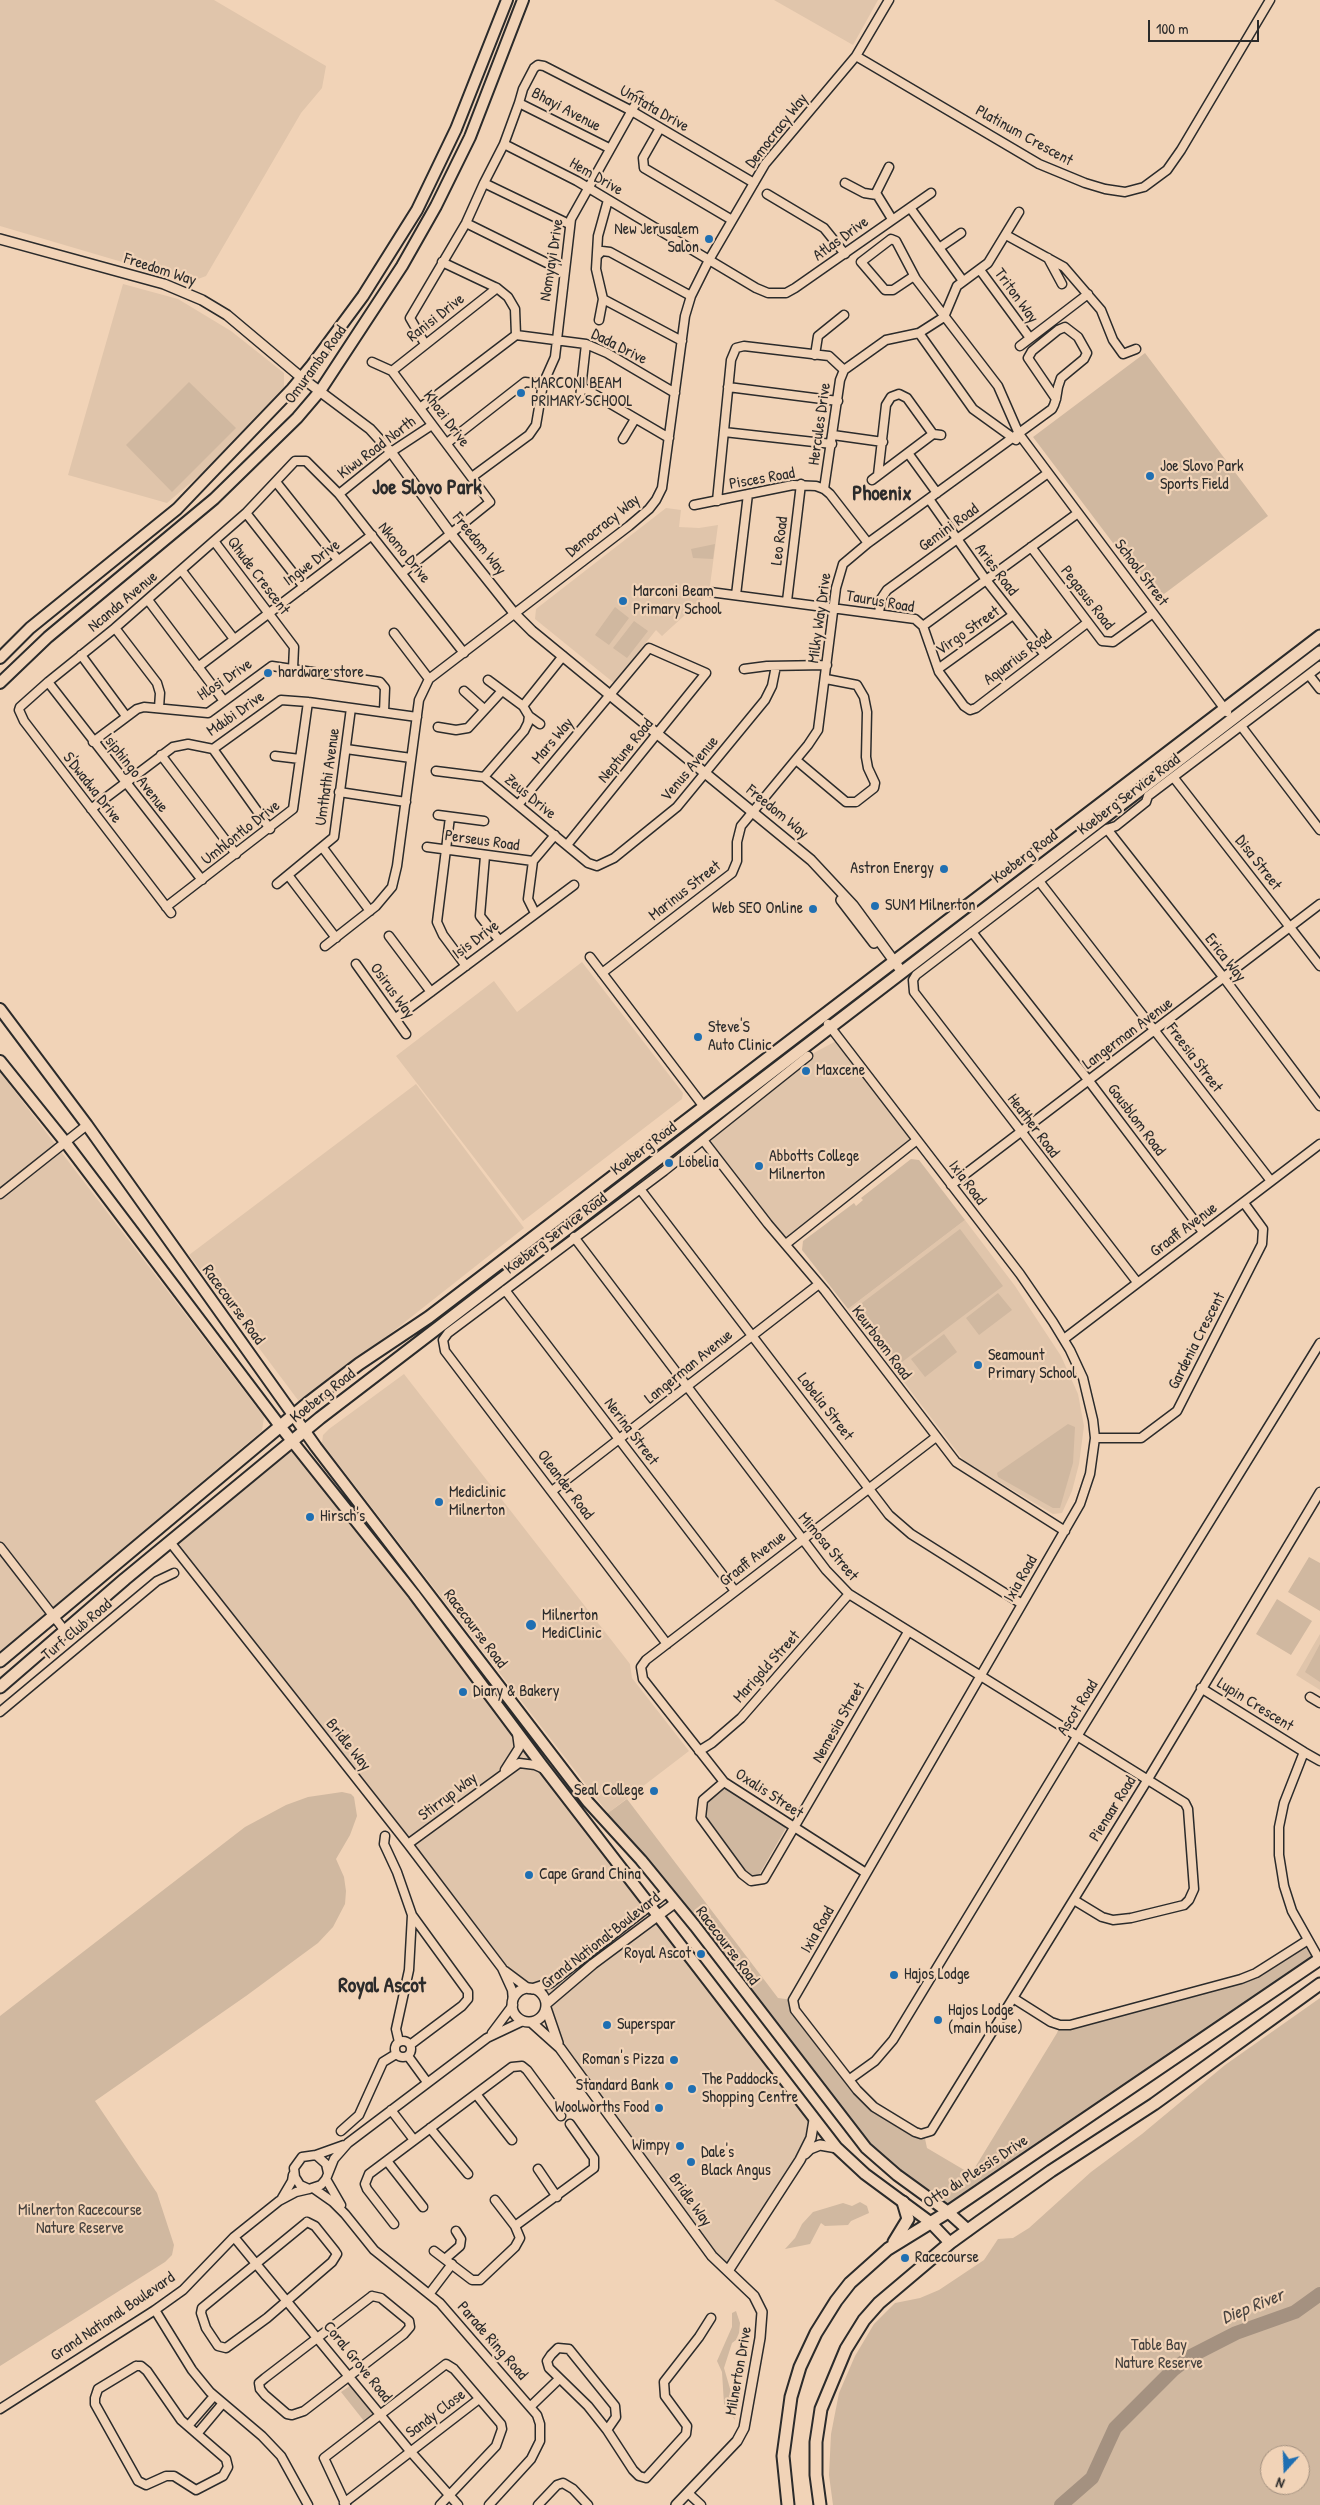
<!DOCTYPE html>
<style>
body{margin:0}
#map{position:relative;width:1320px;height:2505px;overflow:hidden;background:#f1d3b7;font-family:"Patrick Hand",sans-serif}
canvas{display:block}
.north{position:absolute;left:1260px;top:2445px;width:50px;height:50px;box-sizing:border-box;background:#f1d3b7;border:1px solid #a2907f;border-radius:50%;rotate:200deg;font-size:14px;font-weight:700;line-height:20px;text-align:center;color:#2b2b2b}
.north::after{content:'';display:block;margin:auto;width:18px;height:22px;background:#1f6fb2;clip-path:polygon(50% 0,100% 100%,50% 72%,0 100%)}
.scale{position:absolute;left:1148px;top:20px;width:111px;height:22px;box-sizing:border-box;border:2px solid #2b2b2b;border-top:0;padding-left:6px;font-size:15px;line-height:18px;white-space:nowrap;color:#2b2b2b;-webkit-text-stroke:4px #f1d3b7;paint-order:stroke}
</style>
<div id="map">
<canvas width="1320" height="2505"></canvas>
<div class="north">N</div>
<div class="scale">100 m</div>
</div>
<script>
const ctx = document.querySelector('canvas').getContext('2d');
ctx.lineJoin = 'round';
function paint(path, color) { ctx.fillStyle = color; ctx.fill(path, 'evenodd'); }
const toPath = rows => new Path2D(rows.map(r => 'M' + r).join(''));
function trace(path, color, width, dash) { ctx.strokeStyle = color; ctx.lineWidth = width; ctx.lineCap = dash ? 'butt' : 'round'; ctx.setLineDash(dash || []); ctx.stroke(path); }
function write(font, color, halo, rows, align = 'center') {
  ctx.font = font + ' "Patrick Hand",sans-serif'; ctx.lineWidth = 4.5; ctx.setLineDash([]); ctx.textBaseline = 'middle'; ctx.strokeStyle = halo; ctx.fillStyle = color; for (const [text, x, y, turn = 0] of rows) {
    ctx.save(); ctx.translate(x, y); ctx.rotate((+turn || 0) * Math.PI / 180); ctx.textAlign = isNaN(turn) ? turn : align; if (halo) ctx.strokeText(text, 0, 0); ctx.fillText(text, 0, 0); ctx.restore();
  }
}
paint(toPath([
 [0,0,214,0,326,66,322,88,301,113,206,276,190,282,0,226],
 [774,0,878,0,853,45],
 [123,284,178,299,231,331,284,373,284,387,202,473,167,503,68,475],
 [666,508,681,510,679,527,699,528,718,525,709,593,662,636,656,630,614,683,535,619,536,609],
 [582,962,683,1093,682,1099,523,1221,396,1056,494,981,517,1012],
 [840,1039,917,1140,786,1244,703,1140,808,1056],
 [0,1072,264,1417,262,1431,0,1652],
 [416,1084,524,1228,301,1404,189,1255],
 [965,1220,1015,1286,1061,1356,1078,1394,1084,1426,1079,1464,1072,1491,1062,1513,1053,1514,965,1462,848,1309],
 [404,1374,630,1664,632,1678,689,1751,608,1813,322,1443,323,1435,329,1429],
 [292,1440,814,2120,813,2132,728,2271,560,2048,541,1994,513,1979,170,1542],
 [1320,1634,1320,1690,1296,1675]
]), '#e0c5ab');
paint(toPath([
 [1145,353,1268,516,1156,600,1033,437],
 [189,382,236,428,172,492,126,445],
 [715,544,713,559,693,558,691,549],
 [615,607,629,618,609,645,595,635],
 [634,621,648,631,627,658,613,648],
 [911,1159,919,1160,965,1220,848,1309,802,1250,803,1241,854,1203,856,1206,863,1200,861,1198],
 [960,1229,1003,1286,898,1365,854,1309],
 [998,1293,1012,1310,979,1335,966,1318],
 [944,1334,957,1352,925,1377,911,1359],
 [1068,1424,1075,1427,1073,1463,1060,1508,1053,1508,998,1477,997,1473],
 [1309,1557,1320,1563,1320,1611,1288,1592],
 [1277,1599,1312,1621,1291,1655,1256,1634],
 [1320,1644,1320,1682,1305,1672],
 [726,1788,786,1828,759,1875,750,1876,704,1819,705,1803],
 [342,1792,351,1794,354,1797,357,1816,350,1835,336,1859,344,1877,346,1891,345,1904,333,1927,318,1943,246,1996,95,2101,157,2193,174,2245,172,2255,165,2262,0,2366,0,2016,245,1827,286,1805,308,1797],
 [627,1799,778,1998,793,2000,793,2003,864,2098,924,2134,927,2148,971,2174,1057,2033,1060,2025,1241,1979,1308,1940,1319,1959,948,2212,878,2160,588,1802,608,1813],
 [1320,1998,1320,2505,833,2505,829,2475,831,2434,839,2393,855,2356,874,2324,895,2303,920,2298,939,2290,984,2260,998,2239,1013,2238,1029,2228,1091,2172,1142,2134,1225,2065],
 [1270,2455,1300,2455,1300,2485,1270,2485],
 [860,2202,867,2206,869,2213,851,2221,848,2225,825,2226,821,2223,810,2244,785,2249,795,2238,802,2224,813,2212,843,2203,852,2206],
 [736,2311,740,2323,739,2333,736,2340,732,2343,724,2368,731,2392,730,2399,735,2420,724,2404,722,2372,717,2361,732,2327,732,2313],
 [351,2385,374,2414,364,2421,341,2392]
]), '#d0b8a0');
trace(toPath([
 [1061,2505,1092,2478,1115,2428,1173,2370,1191,2356,1236,2333,1295,2312,1320,2294]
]), '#a49180', 14);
const minor = toPath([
 [856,56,1039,164,1085,183,1105,189,1125,192,1144,187,1167,170,1181,150,1270,0],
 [519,103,504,144,577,181,756,288,768,293,786,293,795,288,931,193],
 [660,128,643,158,644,168,732,220],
 [504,144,484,183,569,224],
 [609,148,519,103,523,89,534,68,538,65,544,66,630,110,754,183],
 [889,167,876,193,892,219],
 [845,183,864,193,877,195],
 [767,194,824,228,845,254],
 [911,209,963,281],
 [466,223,563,271],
 [1006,235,1064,267,1101,310,1113,340,1123,354,1136,349],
 [939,248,961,233],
 [597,256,602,251,610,252,691,296],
 [1048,258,1062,284],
 [442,262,497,288,508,297,515,309,516,335],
 [980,270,1030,338],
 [914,276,893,290,885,290,861,262,891,239,896,241,916,279,998,386,1019,434,1227,712],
 [603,299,682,341],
 [599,320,603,299,596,269,598,236,608,200],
 [919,333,973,409,1016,440],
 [516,335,586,344,607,353,675,393],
 [425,344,410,318,466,223,484,183],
 [1020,346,1088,294],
 [815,355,818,336,844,315],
 [372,362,392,371,490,502,402,573],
 [392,371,497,288],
 [582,387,669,438],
 [728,387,838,401],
 [580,398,586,344],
 [420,408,516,335],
 [724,432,832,444],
 [833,435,883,442],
 [623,439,635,419],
 [447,443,525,382,543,384],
 [908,453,937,493],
 [878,475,886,405,891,397,899,394,907,398,933,434],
 [472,477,529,435,536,425,543,384,555,357,571,219,640,96],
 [872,480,933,434,941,435],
 [276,482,338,560],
 [824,489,840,380,844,370,886,340,919,333,944,317,957,286,988,263,1019,212],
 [339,494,391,452,432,425],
 [929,499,986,580,1045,655],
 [717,501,731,360,736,348,744,346,829,356,844,370],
 [694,505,793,485,816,486,824,489,830,494,868,543],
 [246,513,295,461,306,461,339,494,464,653],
 [1031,547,1102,641,1113,642,1153,613],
 [182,571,234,639],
 [710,592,915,619,923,626,939,672,964,706,970,710,976,708,1087,623],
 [736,595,748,494],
 [148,600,224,701],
 [787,601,801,484],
 [879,613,881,599,887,590,1048,473],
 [923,626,1078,513],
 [115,628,157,683,160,693,159,708],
 [394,633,429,679],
 [81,655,126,716],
 [198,667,372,535],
 [293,669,294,647,214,541,246,513,304,587],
 [744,669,767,666,827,665],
 [938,669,1013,615],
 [1309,675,1320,689],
 [488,680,523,706,529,716,540,724],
 [48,682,202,880],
 [464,691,484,709],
 [523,706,563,656],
 [1241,726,1320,830],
 [438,727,456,730,468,728,501,692],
 [93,742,137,709,144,707,208,713,272,666,380,682,385,688,384,712],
 [213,749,270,829],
 [346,749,411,758],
 [161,755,236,854],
 [275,756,300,759],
 [796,760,846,802,856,802,874,788,875,783,868,768,866,757,867,712,864,697,857,685,826,679],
 [436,771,484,777,588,863,597,866,614,858,677,807,765,700,772,686,776,666],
 [484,777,524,731,528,723,529,716],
 [1174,778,1320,966],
 [339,792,406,802],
 [518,805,649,648,706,673,567,845],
 [91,809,173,747,188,744,213,749,281,700,308,702,417,717],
 [438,815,484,821],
 [450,817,437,922,443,935,466,966],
 [1107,829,1224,978,1320,1106],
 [427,847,533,861],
 [323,848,370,911],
 [485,856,480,916,499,940],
 [288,875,336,938],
 [1039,881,1271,1181],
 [277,884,334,837,351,708],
 [166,907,293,809,308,702],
 [171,913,24,721,19,710,20,707,48,682,115,628,214,541],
 [535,913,528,899,533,861,555,835],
 [972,932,1089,1081,1203,1232],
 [389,936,431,992],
 [325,946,376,906,392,887,397,866,419,700,429,679,629,526,649,509,656,500,662,488,685,316,691,296,709,260,765,164,856,56,889,0],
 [590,957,704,1107],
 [356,964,406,1034],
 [602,973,732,873,737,861,737,842,741,826,808,745,818,730,836,588,843,564,868,543,1052,409,1054,405,1056,399,1058,387,1061,378,1084,359,1087,353,1078,337,1065,327,1058,330,1032,351,1028,358,1056,399],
 [396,1018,574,885],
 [828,1024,1020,1274,1053,1322,1070,1350,1083,1378,1093,1420,1095,1438,1090,1474,1080,1504,793,2000,795,2010,857,2090,874,2107,915,2132,921,2134,931,2131,1148,1779,1320,1492],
 [703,1140,768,1224,825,1291,956,1462,1065,1531],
 [951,1185,1320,904],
 [640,1189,889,1515,911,1534,1022,1604],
 [0,1194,87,1125],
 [574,1237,826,1570,849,1594,1185,1803,1188,1809,1194,1889,1189,1900,1184,1905,1131,1918,1113,1920,1102,1917,1074,1900],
 [786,1244,917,1140],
 [1137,1282,914,992,913,980,916,975,1107,829,1116,826,1146,802,1148,796,1320,666],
 [505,1290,735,1591],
 [1064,1339,1320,1144],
 [1095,1438,1141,1438,1177,1411,1262,1244,1263,1229,1244,1203],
 [552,1491,819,1284],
 [170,1542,408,1844,502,1968,512,1990,513,2001],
 [0,1547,65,1631],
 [667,1644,445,1351,443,1340,448,1333,664,1171,808,1056],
 [1201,1688,1304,1752,1284,1803,1279,1827,1279,1855,1284,1886,1292,1911,1319,1959],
 [1310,1697,1320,1703],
 [0,1712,157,1581,174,1573],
 [699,1751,712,1743,741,1718,849,1594],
 [1304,1752,1320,1761],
 [505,1770,519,1748,517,1733],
 [724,1782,703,1800,701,1818,742,1874,751,1881,764,1879,908,1632],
 [385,1836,384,1844,397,1872,412,1915,409,1970,396,2029,399,2042],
 [408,1844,519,1763,535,1765,544,1769],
 [866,1873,724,1782,643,1679,641,1667,646,1660,936,1437],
 [505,1971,529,1989],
 [1013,1998,1051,2022,1060,2025,1070,2025,1241,1979,1256,1973,1308,1940],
 [492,2033,513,2005],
 '395 2049a8 8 0 1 1 16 0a8 8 0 1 1-16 0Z',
 [410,2045,462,2006,468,1999,468,1992,412,1915],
 [408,2056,427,2082],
 [850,2079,875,2061,893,2040,1078,1735,1320,1343],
 [476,2094,512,2140],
 [391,2110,414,2140],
 [430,2128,468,2174],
 [341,2131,359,2115,383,2062,396,2054],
 [316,2155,344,2145],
 [387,2161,423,2207],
 [538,2169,557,2197],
 [328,2173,326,2164,316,2155,302,2157,294,2168,295,2177,300,2185,309,2189,321,2185,326,2179,334,2159,348,2143,487,2038,523,2021],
 [326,2179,341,2205],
 [313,2188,333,2202,345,2214,374,2250,440,2303,537,2415,540,2424,540,2441,531,2459,489,2505],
 [282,2198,292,2181,293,2175],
 [307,2222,315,2226,335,2251,337,2254,332,2262,267,2318,226,2348,218,2346,206,2328,201,2313,202,2308,307,2222],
 [394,2224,367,2189,365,2184,369,2174,512,2067,522,2066,527,2070,561,2116],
 [515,2226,594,2168,594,2158,570,2124],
 [234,2237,410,2451,458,2505],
 [434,2251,472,2280,480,2280,515,2247,520,2238,515,2226,495,2200],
 [445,2259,460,2246,461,2239,456,2231],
 [430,2293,452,2264],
 [372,2296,381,2298,409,2321,410,2327,404,2334,304,2411,292,2415,287,2414,265,2395,260,2389,259,2383,265,2378,372,2296],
 [155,2310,192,2370,210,2392,262,2436,281,2456,308,2505],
 [136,2366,141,2366,147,2371,181,2420,226,2459,228,2467,223,2476,196,2490,174,2476,166,2476,146,2485,138,2481,95,2404,95,2398,98,2389,136,2366],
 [531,2406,558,2380],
 [0,2409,155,2310,183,2290,234,2237,279,2201,296,2192,309,2189],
 [188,2426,214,2396],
 [607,2430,616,2417,615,2406,569,2349,558,2348,551,2355,547,2361,549,2368,588,2406,607,2430,633,2470,639,2476,646,2478,686,2434,687,2426,665,2396,664,2382,699,2337,711,2318],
 [197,2434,223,2403],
 [688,2493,701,2505],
 [344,2503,479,2399],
 [346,2505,324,2458,446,2364,454,2369,501,2424,502,2429,496,2446,440,2505],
 [538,2505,557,2485,563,2483,573,2489,588,2505]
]);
const tertiary = toPath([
 [0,239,164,284,202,300,227,315,302,378,370,429,391,452,451,534,514,613,532,631,811,860,853,905,902,972],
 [841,900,874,943],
 '512 2005a17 17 0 1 1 34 0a17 17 0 1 1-34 0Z',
 [532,1989,550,1983,667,1892],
 [546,2004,593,1964,675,1903],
 [546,2008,558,2043],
 [531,2022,560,2048,712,2256,754,2296,762,2312,760,2338,744,2428,737,2441,676,2505],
 [805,2154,810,2149,820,2145,837,2148],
 [728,2271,800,2160,811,2138,814,2120]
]);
const secondary = toPath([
 [0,658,30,628,177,509,292,389,312,365,363,296,417,210,456,129,507,0],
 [0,683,48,637,214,499,297,418,320,391,402,266,436,206,470,137,523,0],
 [0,1009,87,1125,316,1447,588,1802,641,1860,695,1926,866,2148,897,2175,948,2212,968,2230],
 [0,1061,66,1143,280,1426,414,1594,541,1764,837,2148,865,2174,930,2222,950,2243]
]);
const primary = toPath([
 [0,1661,308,1403,359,1364,429,1317,1320,636],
 [0,1687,125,1579,320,1418,1320,652],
 [894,2242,908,2219,903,2202],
 [788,2505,783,2456,791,2397,800,2367,816,2333,836,2301,850,2283,888,2249,948,2212,1320,1959],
 [820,2505,816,2475,816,2442,821,2409,846,2349,864,2320,879,2303,950,2243,979,2222,1051,2171,1154,2104,1320,1984]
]);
trace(minor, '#2b2b2b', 11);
trace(tertiary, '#2b2b2b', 12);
trace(secondary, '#2b2b2b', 14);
trace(primary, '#2b2b2b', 15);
trace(minor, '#f1d3b7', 8);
trace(tertiary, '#f1d3b7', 9);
trace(secondary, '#f1d3b7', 10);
trace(primary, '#f1d3b7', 11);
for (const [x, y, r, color] of [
 [709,239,5,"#1f6fb2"],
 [521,393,5,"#1f6fb2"],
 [1150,476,5,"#1f6fb2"],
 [623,601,5,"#1f6fb2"],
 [268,673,5,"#1f6fb2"],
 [944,869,5,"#1f6fb2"],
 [875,906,5,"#1f6fb2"],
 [813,909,5,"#1f6fb2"],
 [698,1037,5,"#1f6fb2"],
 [806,1071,5,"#1f6fb2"],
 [669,1163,5,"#1f6fb2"],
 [759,1166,5,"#1f6fb2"],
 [978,1365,5,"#1f6fb2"],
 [439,1502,5,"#1f6fb2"],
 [310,1517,5,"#1f6fb2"],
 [531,1625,6,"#1f6fb2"],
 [463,1692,5,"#1f6fb2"],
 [654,1791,5,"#1f6fb2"],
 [529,1875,5,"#1f6fb2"],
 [701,1954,5,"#1f6fb2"],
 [894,1975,5,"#1f6fb2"],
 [938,2020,5,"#1f6fb2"],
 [607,2025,5,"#1f6fb2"],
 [674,2060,5,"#1f6fb2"],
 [669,2086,5,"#1f6fb2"],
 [692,2089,5,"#1f6fb2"],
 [659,2108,5,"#1f6fb2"],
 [680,2146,5,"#1f6fb2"],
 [691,2162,5,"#1f6fb2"],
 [905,2258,5,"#1f6fb2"]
]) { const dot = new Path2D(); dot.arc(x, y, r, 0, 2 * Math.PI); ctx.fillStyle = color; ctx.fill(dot); trace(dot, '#f1d3b7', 2); }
write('16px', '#2b2b2b', '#f1d3b7', [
 ["Umtata Drive",654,109,30],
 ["Bhayi Avenue",566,110,28],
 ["Democracy Way",777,131,-52],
 ["Platinum Crescent",1024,136,29],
 ["Hem Drive",596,177,30],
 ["Atlas Drive",841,239,-36],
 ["Nomyayi Drive",552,260,-81],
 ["Freedom Way",160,270,18],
 ["Triton Way",1016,296,54],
 ["Ranisi Drive",436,318,-38],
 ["Dada Drive",619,347,27],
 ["Omuramba Road",316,365,-54],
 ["Khozi Drive",446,419,53],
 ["Hercules Drive",820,424,-82],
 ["Kiwu Road North",377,448,-37],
 ["Pisces Road",762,479,-10],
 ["Democracy Way",603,526,-39],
 ["Gemini Road",949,528,-36],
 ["Leo Road",780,541,-83],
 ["Freedom Way",479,544,51],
 ["Nkomo Drive",404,553,51],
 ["Ingwe Drive",312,563,-37],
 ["Aries Road",996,570,53],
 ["School Street",1141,573,53],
 ["Qhude Crescent",258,576,53],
 ["Pegasus Road",1087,598,52],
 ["Ncanda Avenue",123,602,-40],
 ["Taurus Road",880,602,10],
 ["Milky Way Drive",820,618,-82],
 ["Virgo Street",968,631,-35],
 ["Aquarius Road",1018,658,-37],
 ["Hlosi Drive",225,680,-34],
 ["Mdubi Drive",236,714,-35],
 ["Mars Way",553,741,-50],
 ["Neptune Road",626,751,-51],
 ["Venus Avenue",690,769,-50],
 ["Isiphingo Avenue",135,773,52],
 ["Umthathi Avenue",328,777,-82],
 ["S'Dwadwa Drive",92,788,52],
 ["Koeberg Service Road",1129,795,-37],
 ["Zeus Drive",530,797,39],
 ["Freedom Way",777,812,39],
 ["Umhlontlo Drive",241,833,-38],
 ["Perseus Road",482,841,8],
 ["Koeberg Road",1025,857,-37],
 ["Disa Street",1258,863,52],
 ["Marinus Street",685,891,-38],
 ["Isis Drive",476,940,-37],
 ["Erica Way",1225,958,52],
 ["Osirus Way",392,991,54],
 ["Langerman Avenue",1128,1034,-37],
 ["Freesia Street",1194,1058,53],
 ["Gousblom Road",1136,1120,53],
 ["Heather Road",1033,1126,53],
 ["Koeberg Road",644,1149,-37],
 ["Ixia Road",967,1183,53],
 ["Graaff Avenue",1184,1230,-37],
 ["Koeberg Service Road",556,1234,-37],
 ["Racecourse Road",233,1305,54],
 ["Gardenia Crescent",1197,1341,-63],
 ["Keurboom Road",881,1343,53],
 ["Langerman Avenue",689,1367,-39],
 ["Koeberg Road",323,1396,-38],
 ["Lobelia Street",825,1407,52],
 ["Nerina Street",631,1432,53],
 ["Oleander Road",565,1485,53],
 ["Mimosa Street",828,1547,50],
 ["Graaff Avenue",753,1559,-38],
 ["Ixia Road",1021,1579,-60],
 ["Racecourse Road",475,1629,53],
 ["Turf Club Road",77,1630,-40],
 ["Marigold Street",767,1667,-48],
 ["Lupin Crescent",1255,1705,32],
 ["Ascot Road",1078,1708,-58],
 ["Nemesia Street",839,1723,-60],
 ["Bridle Way",348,1745,51],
 ["Oxalis Street",769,1794,33],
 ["Stirrup Way",448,1797,-37],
 ["Pienaar Road",1113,1809,-58],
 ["Ixia Road",818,1930,-60],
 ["Grand National Boulevard",601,1941,-38],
 ["Racecourse Road",727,1946,53],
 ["Otto du Plessis Drive",976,2172,-33],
 ["Bridle Way",690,2200,54],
 ["Grand National Boulevard",113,2317,-34],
 ["Parade Ring Road",492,2341,49],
 ["Coral Grove Road",357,2362,51],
 ["Milnerton Drive",739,2371,-80],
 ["Sandy Close",436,2414,-37]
]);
write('16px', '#2b2b2b', '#f1d3b7', [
 ["New Jerusalem",699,230,"right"],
 ["Salon",699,248,"right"],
 ["MARCONI BEAM",531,384],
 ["PRIMARY SCHOOL",531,402],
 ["Joe Slovo Park",1160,467],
 ["Sports Field",1160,485],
 ["Marconi Beam",633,592],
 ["Primary School",633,610],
 ["hardware store",278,673],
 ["Astron Energy",934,869,"right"],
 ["SUN1 Milnerton",885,906],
 ["Web SEO Online",803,909,"right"],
 ["Steve'S",708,1028],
 ["Auto Clinic",708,1046],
 ["Maxcene",816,1071],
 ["Abbotts College",769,1157],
 ["Milnerton",769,1175],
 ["Lobelia",679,1163],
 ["Seamount",988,1356],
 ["Primary School",988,1374],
 ["Mediclinic",449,1493],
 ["Milnerton",449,1511],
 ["Hirsch's",320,1517],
 ["Milnerton",542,1616],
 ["MediClinic",542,1634],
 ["Diary & Bakery",473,1692],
 ["Seal College",644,1791,"right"],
 ["Cape Grand China",539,1875],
 ["Royal Ascot",691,1954,"right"],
 ["Hajos Lodge",904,1975],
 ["Hajos Lodge",948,2011],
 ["(main house)",948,2029],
 ["Superspar",617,2025],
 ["Roman's Pizza",664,2060,"right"],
 ["The Paddocks",702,2080],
 ["Shopping Centre",702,2098],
 ["Standard Bank",659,2086,"right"],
 ["Woolworths Food",649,2108,"right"],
 ["Wimpy",670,2146,"right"],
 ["Dale's",701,2153],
 ["Black Angus",701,2171],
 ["Racecourse",915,2258]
], 'left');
write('16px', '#44403d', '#f1d3b7', [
 ["Milnerton Racecourse",80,2211],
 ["Nature Reserve",80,2229],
 ["Table Bay",1159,2346],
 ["Nature Reserve",1159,2364]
]);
write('italic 18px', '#494440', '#f1d3b7', [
 ["Diep River",1253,2307,-22]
]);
write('bold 21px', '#2b2b2b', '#f1d3b7', [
 ["Joe Slovo Park",427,488],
 ["Phoenix",882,494],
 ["Royal Ascot",382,1986]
]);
</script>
